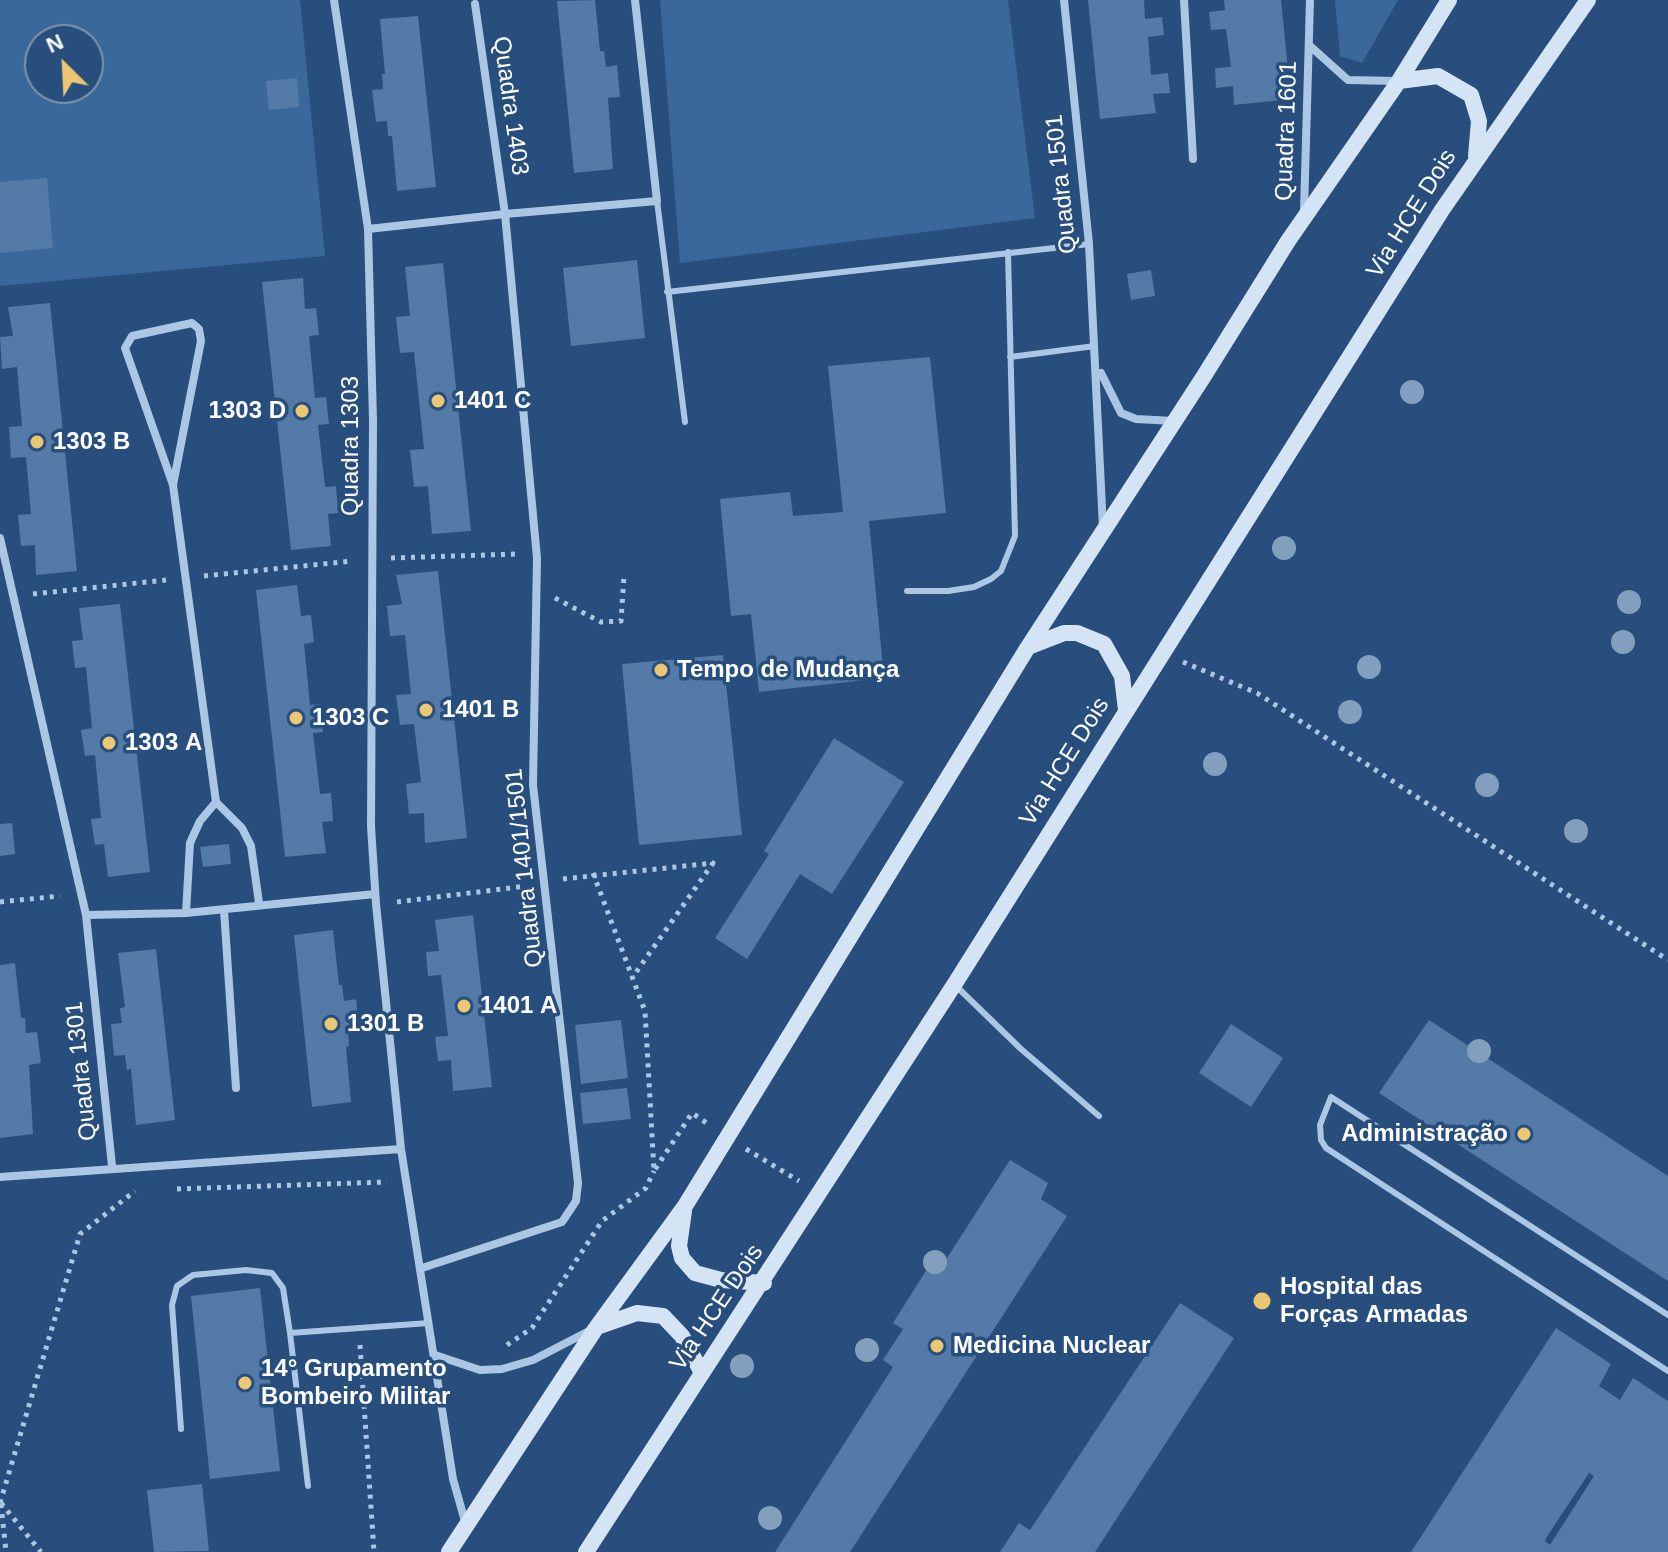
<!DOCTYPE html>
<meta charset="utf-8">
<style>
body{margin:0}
#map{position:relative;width:1668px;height:1552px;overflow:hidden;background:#274e7d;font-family:Arial,sans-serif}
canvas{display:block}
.north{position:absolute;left:24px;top:24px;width:80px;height:80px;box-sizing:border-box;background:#274e7d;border:2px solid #7d95b1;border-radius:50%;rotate:336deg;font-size:22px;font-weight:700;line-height:32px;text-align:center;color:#fff}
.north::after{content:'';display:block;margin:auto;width:28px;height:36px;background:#ecc772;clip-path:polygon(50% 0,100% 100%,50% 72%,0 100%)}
</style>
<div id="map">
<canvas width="1668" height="1552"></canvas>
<div class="north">N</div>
</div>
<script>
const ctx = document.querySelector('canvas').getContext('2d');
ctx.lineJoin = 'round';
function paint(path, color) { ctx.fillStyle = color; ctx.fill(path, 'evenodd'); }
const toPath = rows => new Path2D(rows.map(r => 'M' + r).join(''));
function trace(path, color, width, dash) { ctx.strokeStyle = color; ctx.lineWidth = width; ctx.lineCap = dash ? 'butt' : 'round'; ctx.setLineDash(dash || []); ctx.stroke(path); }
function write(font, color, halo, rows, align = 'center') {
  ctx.font = font + ' Arial,sans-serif'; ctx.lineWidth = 7; ctx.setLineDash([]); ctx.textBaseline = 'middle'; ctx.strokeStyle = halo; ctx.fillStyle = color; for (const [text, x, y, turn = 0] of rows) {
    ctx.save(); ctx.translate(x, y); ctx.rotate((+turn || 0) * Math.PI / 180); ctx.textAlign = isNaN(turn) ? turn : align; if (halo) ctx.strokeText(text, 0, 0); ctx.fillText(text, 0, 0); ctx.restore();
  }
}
paint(toPath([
 [0,0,300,0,325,256,0,286],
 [40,40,88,40,88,88,40,88],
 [660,0,1008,0,1035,218,680,263],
 [1335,0,1398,0,1362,63,1340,56]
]), '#3b689a');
paint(toPath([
 [595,0,600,51,604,51,606,67,617,65,620,97,608,98,613,169,574,173,557,1],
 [1088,0,1144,0,1145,19,1162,17,1164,35,1148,37,1151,75,1168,73,1170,93,1153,94,1156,113,1100,119],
 [1224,0,1281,0,1291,99,1234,105,1233,86,1216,88,1215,68,1231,67,1226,29,1211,30,1209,12,1225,10],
 [418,16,436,187,397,191,392,136,388,136,387,121,376,122,372,90,383,89,382,74,385,74,380,19],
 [297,78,299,107,269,110,266,81],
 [47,178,53,248,0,253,0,182],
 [637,260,645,338,571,346,563,268],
 [443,263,471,531,432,534,428,486,414,487,410,450,424,449,414,352,400,353,396,317,410,316,405,267],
 [1151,270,1155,296,1131,300,1127,274],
 [303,278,305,309,316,308,319,335,309,336,315,398,326,397,329,424,318,425,325,487,336,486,338,513,328,514,331,546,291,550,262,282],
 [50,303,77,571,36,575,35,545,21,546,18,515,31,514,26,457,11,458,9,427,22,426,17,367,2,369,0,337,13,336,8,307],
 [930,357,946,513,869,521,884,678,759,692,751,614,731,616,720,499,790,492,793,516,843,512,828,366],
 [438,571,467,838,425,843,424,813,409,814,406,784,421,782,414,724,400,725,396,695,411,694,405,635,390,636,387,606,402,604,396,575],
 [297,585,301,616,311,615,314,642,304,644,310,705,321,704,323,732,313,733,320,794,331,793,333,821,322,822,326,853,285,857,256,590],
 [120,604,150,872,108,877,104,844,95,845,91,819,101,818,95,755,85,756,81,730,92,728,86,667,75,668,72,641,83,640,79,608],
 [723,655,742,835,639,845,622,664],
 [834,738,904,782,832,894,800,874,747,959,715,938,769,854,764,851],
 [12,823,15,854,0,856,0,824],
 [229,844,231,864,203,867,200,847],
 [473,915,492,1087,453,1091,451,1060,438,1061,435,1037,448,1036,441,975,428,976,426,952,439,951,435,920],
 [333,930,339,985,342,985,344,1001,356,999,359,1031,348,1032,349,1046,346,1047,351,1102,312,1107,294,935],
 [156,949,175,1120,136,1125,131,1069,127,1070,125,1055,114,1056,111,1024,122,1023,120,1008,125,1007,118,953],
 [15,963,21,1018,25,1018,26,1033,37,1032,41,1063,29,1065,33,1134,0,1138,0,965],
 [621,1020,628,1078,581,1084,575,1025],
 [1429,1020,1668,1176,1668,1281,1379,1093],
 [1231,1024,1283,1058,1251,1107,1199,1073],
 [627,1088,631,1119,583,1124,580,1093],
 [1010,1160,1048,1183,1041,1199,1067,1216,850,1552,775,1552,893,1367,883,1360,903,1329,893,1323,929,1266,938,1272],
 [260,1288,280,1471,210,1479,191,1296],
 [1180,1303,1234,1338,1095,1552,1000,1552,1019,1523,1030,1530],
 [1556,1328,1611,1364,1599,1386,1620,1400,1633,1378,1668,1401,1668,1552,1411,1552],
 [1589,1473,1594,1476,1550,1545,1545,1541,1546,1538],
 [202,1484,209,1551,154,1552,147,1490]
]), '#547ba7');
trace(toPath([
 [391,558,517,554],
 [204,576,353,561],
 [33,594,166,580],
 [555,598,601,622,621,621,624,576],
 [1183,662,1257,693,1668,960],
 [593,873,645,1011,654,1171,692,1113,708,1124],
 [563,879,713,863,632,978],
 [0,902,60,896],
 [397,902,526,886],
 [746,1149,799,1181],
 [177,1189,387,1182],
 [360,1345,374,1552],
 [507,1345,532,1328,602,1221,646,1188,654,1171],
 [0,1503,80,1234,135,1191],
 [1,1503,41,1552],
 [1,1504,6,1552]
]), '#acc7e4', 5, [4, 6]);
trace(toPath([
 [657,201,685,422],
 [667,292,1089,244],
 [1010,357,1095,346],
 [907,591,948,591,974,587,991,579,1001,571,1015,536,1008,252],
 [956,986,1021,1049,1099,1116],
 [1668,1315,1331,1097,1320,1125,1321,1140,1326,1148,1668,1371],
 [290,1333,429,1323],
 [181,1429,172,1305,177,1286,193,1275,246,1270,272,1273,283,1288,290,1333,308,1486]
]), '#acc7e4', 6);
trace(toPath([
 [334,0,368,229,373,420,371,826,376,904,401,1149,453,1479,466,1525],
 [1064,0,1089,244,1103,528],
 [1184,0,1193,159],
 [475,4,505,214,657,201,635,0],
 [1310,46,1348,80,1398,81],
 [1304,211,1310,0],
 [368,229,505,214,537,558,533,785,578,1183,576,1201,562,1222,422,1268],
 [1101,373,1121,413,1136,419,1174,421],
 [173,485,201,341,199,329,192,323,132,336,125,348,173,485,216,802,242,828,251,846,259,903],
 [0,538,86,915,112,1166],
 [224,910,236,1088],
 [186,913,190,843,200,821,216,802],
 [86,915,186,913,375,894],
 [0,1177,401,1149],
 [435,1355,480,1370,502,1369,533,1360,591,1330]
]), '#acc7e4', 8);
trace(toPath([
 [1399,81,1438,76,1471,95,1479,121,1476,156],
 [1028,647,1064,633,1077,633,1104,644,1122,676,1126,710],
 [684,1211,679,1246,682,1258,695,1273,721,1280,764,1283],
 [597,1327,637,1313,663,1316,682,1336,702,1373],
 [449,1552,596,1328,685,1206,1028,647,1204,376,1288,241,1399,81,1449,0],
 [586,1552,954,985,1442,210,1588,0]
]), '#d5e4f5', 16);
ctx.fillStyle = '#839fbe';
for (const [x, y] of [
 [1412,392],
 [1284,548],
 [1629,602],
 [1623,642],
 [1369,667],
 [1350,712],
 [1215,764],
 [1487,785],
 [1576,831],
 [1479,1051],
 [935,1262],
 [867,1350],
 [742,1366],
 [770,1518]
]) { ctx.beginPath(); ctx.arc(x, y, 12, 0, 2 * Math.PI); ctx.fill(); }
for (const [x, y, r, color] of [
 [438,401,8,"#ecc772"],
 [302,411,8,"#ecc772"],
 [37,442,8,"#ecc772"],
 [661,670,8,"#ecc772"],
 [426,710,8,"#ecc772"],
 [296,718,8,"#ecc772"],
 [109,743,8,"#ecc772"],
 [464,1006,8,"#ecc772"],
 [331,1024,8,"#ecc772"],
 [1524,1134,8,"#ecc772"],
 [1262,1301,10,"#ecc772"],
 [937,1346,8,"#ecc772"],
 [245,1383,8,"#ecc772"]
]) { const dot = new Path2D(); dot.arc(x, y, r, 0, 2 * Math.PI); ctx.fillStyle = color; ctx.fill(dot); trace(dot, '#274e7d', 3); }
write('24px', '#fff', '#274e7d', [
 ["Quadra 1403",510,106,82],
 ["Quadra 1601",1287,131,-88],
 ["Quadra 1501",1062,184,-96],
 ["Via HCE Dois",1412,214,-58],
 ["Quadra 1303",351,446,-90],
 ["Via HCE Dois",1065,762,-58],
 ["Quadra 1401/1501",525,868,-96],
 ["Quadra 1301",82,1071,-96],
 ["Via HCE Dois",717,1308,-56]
]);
write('bold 24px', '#fff', '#274e7d', [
 ["1401 C",454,401],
 ["1303 D",286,411,"right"],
 ["1303 B",53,442],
 ["Tempo de Mudança",677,670],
 ["1401 B",442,710],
 ["1303 C",312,718],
 ["1303 A",125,743],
 ["1401 A",480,1006],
 ["1301 B",347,1024],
 ["Administração",1508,1134,"right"],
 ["Hospital das",1280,1287],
 ["Forças Armadas",1280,1315],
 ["Medicina Nuclear",953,1346],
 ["14° Grupamento",261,1369],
 ["Bombeiro Militar",261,1397]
], 'left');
</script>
